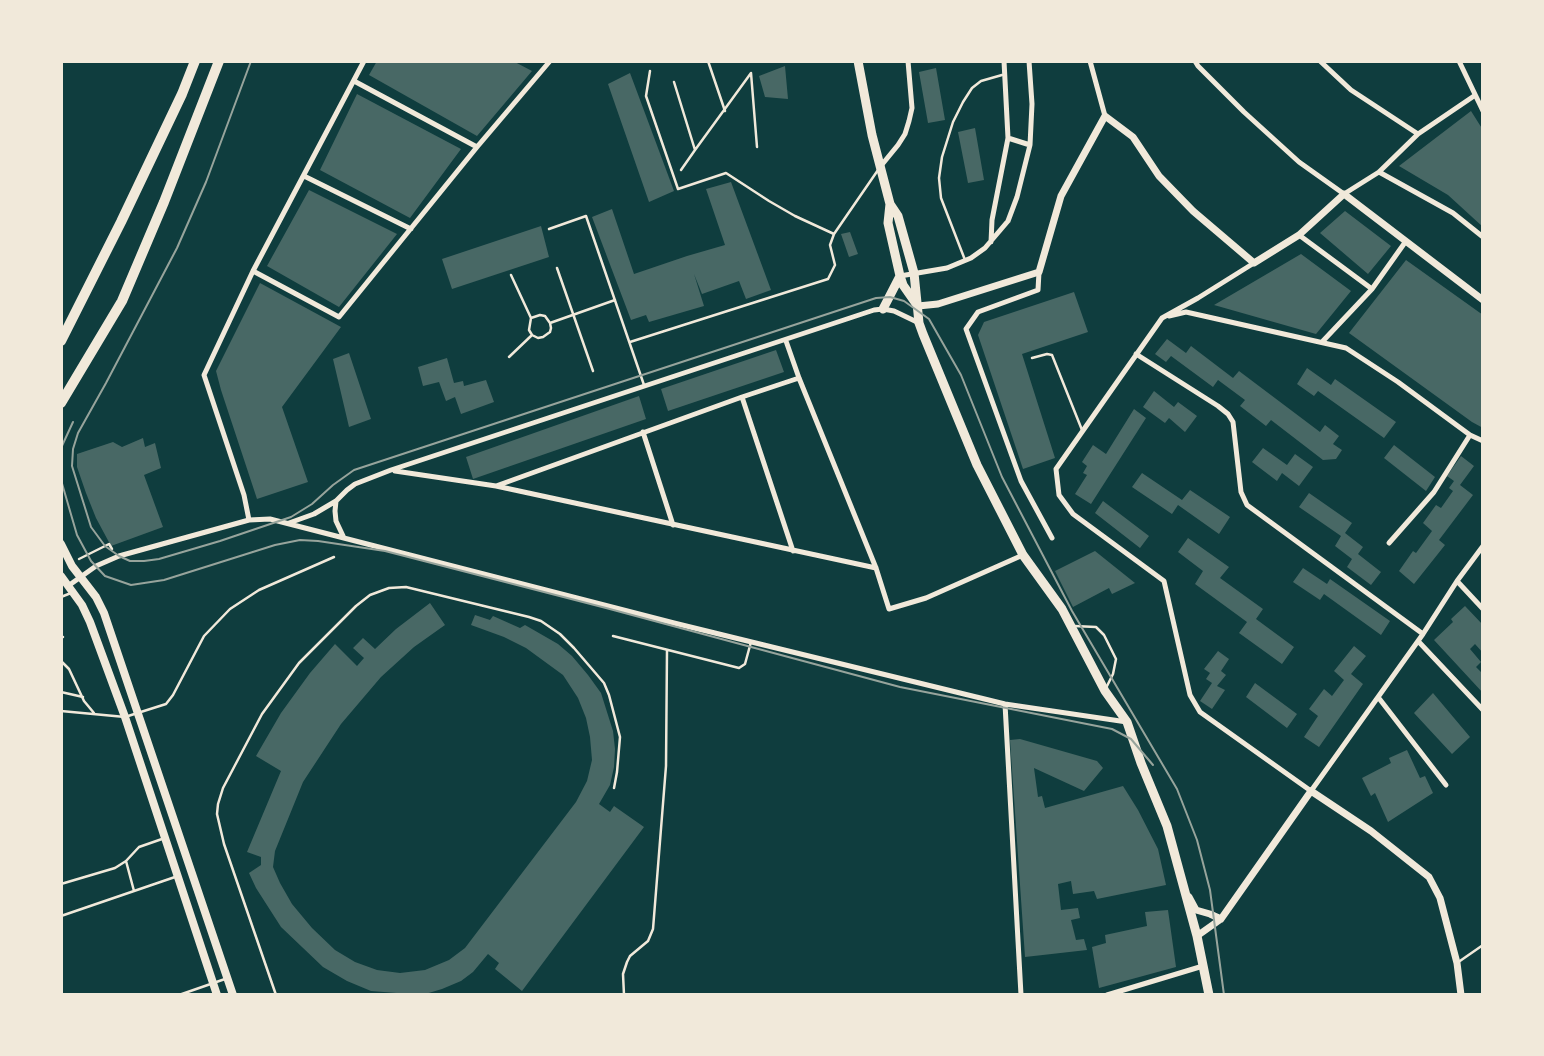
<!DOCTYPE html>
<style>
body{margin:0}
#map{position:relative;width:1544px;height:1056px;overflow:hidden;background:#0f3d3e;font-family:"Asap Condensed",sans-serif}
canvas{display:block}
.frame{position:absolute;inset:0;border:63px solid #f1e9da;pointer-events:none}
</style>
<div id="map">
<canvas width="1544" height="1056"></canvas>
<div class="frame"></div>
</div>
<script>
const ctx = document.querySelector('canvas').getContext('2d');
ctx.lineJoin = 'round';
function paint(path, color) { ctx.fillStyle = color; ctx.fill(path, 'evenodd'); }
const toPath = rows => new Path2D(rows.map(r => 'M' + r).join(''));
function trace(path, color, width, dash) { ctx.strokeStyle = color; ctx.lineWidth = width; ctx.lineCap = dash ? 'butt' : 'round'; ctx.setLineDash(dash || []); ctx.stroke(path); }
paint(toPath([
 [377,61,513,61,532,71,477,136,369,75],
 [785,66,788,99,765,97,759,76],
 [936,68,945,120,928,123,919,72],
 [630,73,674,191,649,202,608,84],
 [357,94,461,149,410,218,320,170],
 [1471,111,1483,130,1483,227,1448,195,1399,166],
 [975,128,984,180,968,183,958,132],
 [731,182,771,290,746,299,739,281,702,294,694,274,704,306,649,322,646,315,631,320,592,217,612,209,634,274,687,256,725,245,706,189],
 [309,190,397,234,339,307,267,266],
 [1345,211,1391,246,1368,274,1320,233],
 [541,226,549,257,452,289,442,259],
 [850,232,858,254,849,257,841,234],
 [1301,254,1351,291,1316,334,1214,305],
 [1406,260,1483,315,1483,428,1472,422,1349,333],
 [260,283,341,327,282,407,308,482,257,499,221,390,216,371],
 [1074,292,1088,332,1022,354,1055,458,1023,469,978,335,984,322],
 [1167,339,1186,353,1191,346,1233,378,1239,371,1320,432,1325,425,1339,436,1333,444,1342,450,1336,459,1323,460,1271,420,1266,426,1240,406,1245,400,1218,380,1213,387,1171,356,1166,362,1155,354],
 [776,350,784,372,668,411,661,389],
 [349,353,371,419,349,427,333,359],
 [447,358,454,383,463,381,464,386,486,380,494,402,461,414,455,397,446,401,439,382,423,386,418,367],
 [1307,368,1331,385,1335,379,1396,422,1384,438,1318,391,1314,396,1297,384],
 [1154,391,1174,407,1178,402,1197,416,1185,432,1169,418,1165,423,1143,407],
 [639,396,646,419,473,479,466,457],
 [1134,409,1146,418,1091,504,1075,494,1087,475,1083,473,1087,466,1082,462,1093,445,1106,454],
 [143,438,145,447,155,443,161,468,144,475,163,527,111,546,96,518,86,493,77,467,77,454,113,442,122,447],
 [1394,445,1435,477,1426,491,1384,458],
 [1263,448,1287,465,1295,454,1313,467,1299,486,1282,473,1277,481,1252,462],
 [1461,456,1474,466,1460,485,1473,495,1439,540,1445,545,1414,584,1399,571,1413,551,1416,553,1432,531,1423,523,1436,505,1441,508,1453,491,1449,488,1454,481,1447,476],
 [1142,473,1182,500,1190,490,1230,517,1219,534,1178,505,1172,514,1132,487],
 [1309,493,1352,523,1345,533,1363,547,1358,554,1381,572,1371,585,1347,567,1352,559,1335,546,1341,536,1299,507],
 [1103,501,1149,536,1140,548,1095,513],
 [1188,538,1229,567,1220,578,1263,609,1256,619,1294,647,1282,664,1239,633,1247,622,1195,584,1203,571,1178,552],
 [1095,551,1135,583,1112,594,1109,588,1073,607,1055,571],
 [1303,568,1327,584,1330,579,1390,621,1381,635,1324,594,1320,600,1293,582],
 [430,603,445,625,414,647,381,677,341,724,303,782,275,851,273,867,280,883,292,904,312,928,335,950,355,962,377,970,400,973,425,970,449,960,465,948,576,802,587,781,592,760,590,737,586,718,578,698,563,675,526,648,504,637,471,625,475,615,490,620,493,616,520,628,525,625,558,644,572,656,588,675,601,693,613,731,615,749,614,767,610,785,599,804,610,812,614,806,644,827,522,991,495,969,499,963,488,954,473,972,461,981,442,989,422,995,371,991,347,981,323,967,281,927,256,888,249,873,261,865,261,857,247,852,281,771,256,756,281,713,310,673,335,644,357,666,364,658,353,648,363,638,375,649,396,629],
 [1465,606,1483,625,1483,653,1475,644,1470,649,1481,662,1476,667,1483,674,1483,693,1434,640,1453,622,1451,619],
 [1354,646,1366,656,1351,674,1363,684,1319,747,1304,737,1318,716,1309,709,1324,689,1332,696,1344,680,1334,671],
 [1218,651,1229,659,1221,671,1226,675,1217,686,1225,690,1212,709,1200,701,1212,683,1206,679,1210,673,1204,669],
 [1255,683,1297,714,1287,728,1246,697],
 [1433,693,1470,737,1452,754,1414,713],
 [1020,739,1097,761,1103,768,1084,791,1034,768,1038,797,1042,796,1045,808,1123,786,1138,810,1158,849,1166,885,1097,899,1094,891,1073,894,1071,881,1058,884,1061,910,1078,908,1080,918,1071,920,1076,940,1084,939,1087,950,1025,957,1010,740],
 [1407,750,1420,778,1425,776,1433,793,1388,822,1375,793,1371,796,1362,778,1391,763,1389,758],
 [1168,910,1176,967,1099,988,1092,947,1106,943,1105,935,1147,926,1145,912]
]), '#486865');
trace(toPath([
 [708,61,725,111],
 [751,73,757,147],
 [674,82,695,150,751,73],
 [681,170,695,150],
 [79,559,109,544,112,549],
 [276,995,224,844,217,814,218,804,223,788,262,714,299,663,356,606,370,595,389,588,406,587,529,617,541,621,560,634,574,648,604,683,609,695,620,737,617,772,614,788]
]), '#f1e9da', 2.5);
trace(toPath([
 [650,71,646,96,678,189,726,173,769,201,795,216,834,234,878,170],
 [549,229,586,216,644,385],
 [965,260,941,198,939,178,942,157,953,122,963,102,972,88,981,81,1002,75],
 [557,268,593,371],
 [511,275,531,318,529,330,532,335,538,338,543,337,550,332,551,328,550,323,545,316,540,315,531,318],
 [550,323,615,300],
 [630,342,828,279,835,265,830,245,834,234],
 [509,357,532,335],
 [1032,358,1047,354,1052,355,1082,430],
 [61,597,71,593],
 [1074,626,1096,627,1104,635,1116,659,1113,674,1106,688],
 [613,636,739,668,745,664,751,642],
 [61,637,63,637],
 [61,661,69,669,84,701,94,713],
 [61,692,83,697],
 [61,711,125,717,166,704,173,695,204,636,230,609,259,590,334,557],
 [126,861,134,891],
 [61,884,115,868,126,861,139,847,162,839],
 [61,916,175,877],
 [1457,963,1483,945],
 [179,995,225,979],
 [624,995,623,974,627,962,630,956,648,941,653,929,666,766,667,650]
]), '#f1e9da', 2.5);
trace(toPath([
 [1090,61,1105,116],
 [1195,61,1198,66,1244,112,1299,162,1344,194,1379,172,1418,134,1474,96],
 [1320,61,1351,90,1418,134],
 [1459,61,1483,111],
 [354,81,477,147],
 [1008,138,1030,145],
 [880,167,898,145,905,134,909,121,912,108,908,61],
 [1379,172,1453,213,1483,237],
 [304,176,411,229],
 [1299,235,1372,289],
 [991,242,992,220,1008,138,1004,61],
 [1254,263,1198,298,1162,318,1056,469,1059,495,1073,514,1164,581,1190,695,1200,712,1311,791,1423,634,1457,581,1483,546],
 [253,271,339,317,477,147,550,61],
 [1039,272,1038,290,978,312,966,329,1021,481,1052,538],
 [900,276,947,268,971,258,985,248,1008,221,1017,197,1030,145,1032,104,1029,61],
 [1169,316,1186,312,1346,348,1398,382,1470,435,1483,441],
 [786,341,799,378,876,568,889,609,926,598,1023,555],
 [1322,342,1372,289,1406,241],
 [1136,354,1218,406,1228,414,1233,422,1241,492,1247,505,1423,634],
 [742,397,793,551],
 [643,432,673,525],
 [395,471,496,486,876,568],
 [496,486,742,397,799,378],
 [249,520,244,495,204,375,253,271,364,61],
 [289,523,314,514,336,501],
 [344,538,336,521,335,511,336,501,347,490,355,484,391,470,874,310,883,309,894,311,919,323],
 [1389,543,1434,492,1470,435],
 [1457,581,1483,609],
 [68,586,96,566,119,556,249,520,270,519,674,623,1005,704,1127,722],
 [1418,641,1483,710],
 [1378,697,1446,785],
 [1005,704,1021,995],
 [1107,995,1203,966]
]), '#f1e9da', 5);
trace(toPath([
 [918,306,938,304,1039,272,1061,196,1105,116,1133,137,1159,176,1193,211,1254,263,1299,235,1344,194,1483,300],
 [1189,897,1196,910,1210,914,1221,919],
 [1197,936,1221,919,1311,791,1371,831,1429,877,1440,898,1457,963,1461,995]
]), '#f1e9da', 7);
trace(toPath([
 [61,544,72,566,96,597,104,613,233,995],
 [61,576,82,605,90,622,125,717,217,995]
]), '#f1e9da', 8);
trace(toPath([
 [858,61,872,135,890,204,898,216,914,273,919,323,923,334,977,465,1023,555,1062,609,1105,691,1127,722,1141,763,1167,826,1197,936,1209,995],
 [890,204,888,223,900,276,903,285,917,305],
 [883,309,900,276]
]), '#f1e9da', 9);
trace(toPath([
 [61,341,121,222,182,94,195,61],
 [61,403,122,301,164,202,219,61]
]), '#f1e9da', 10);
trace(toPath([
 [251,61,206,182,177,248,106,383,78,433,73,449,72,466,91,527,105,546,119,556,130,561,144,561,159,559,220,541,291,517,312,504,333,485,354,470,876,298,890,297,904,301,929,319,961,375,1002,477,1072,611,1177,789,1197,840,1210,890,1224,995],
 [61,448,73,422],
 [61,480,77,535,91,561,105,576,131,585,164,580,275,545,300,540,318,541,385,551,606,608,900,687,1112,729,1131,739,1153,765]
]), '#97a49c', 2);
</script>
